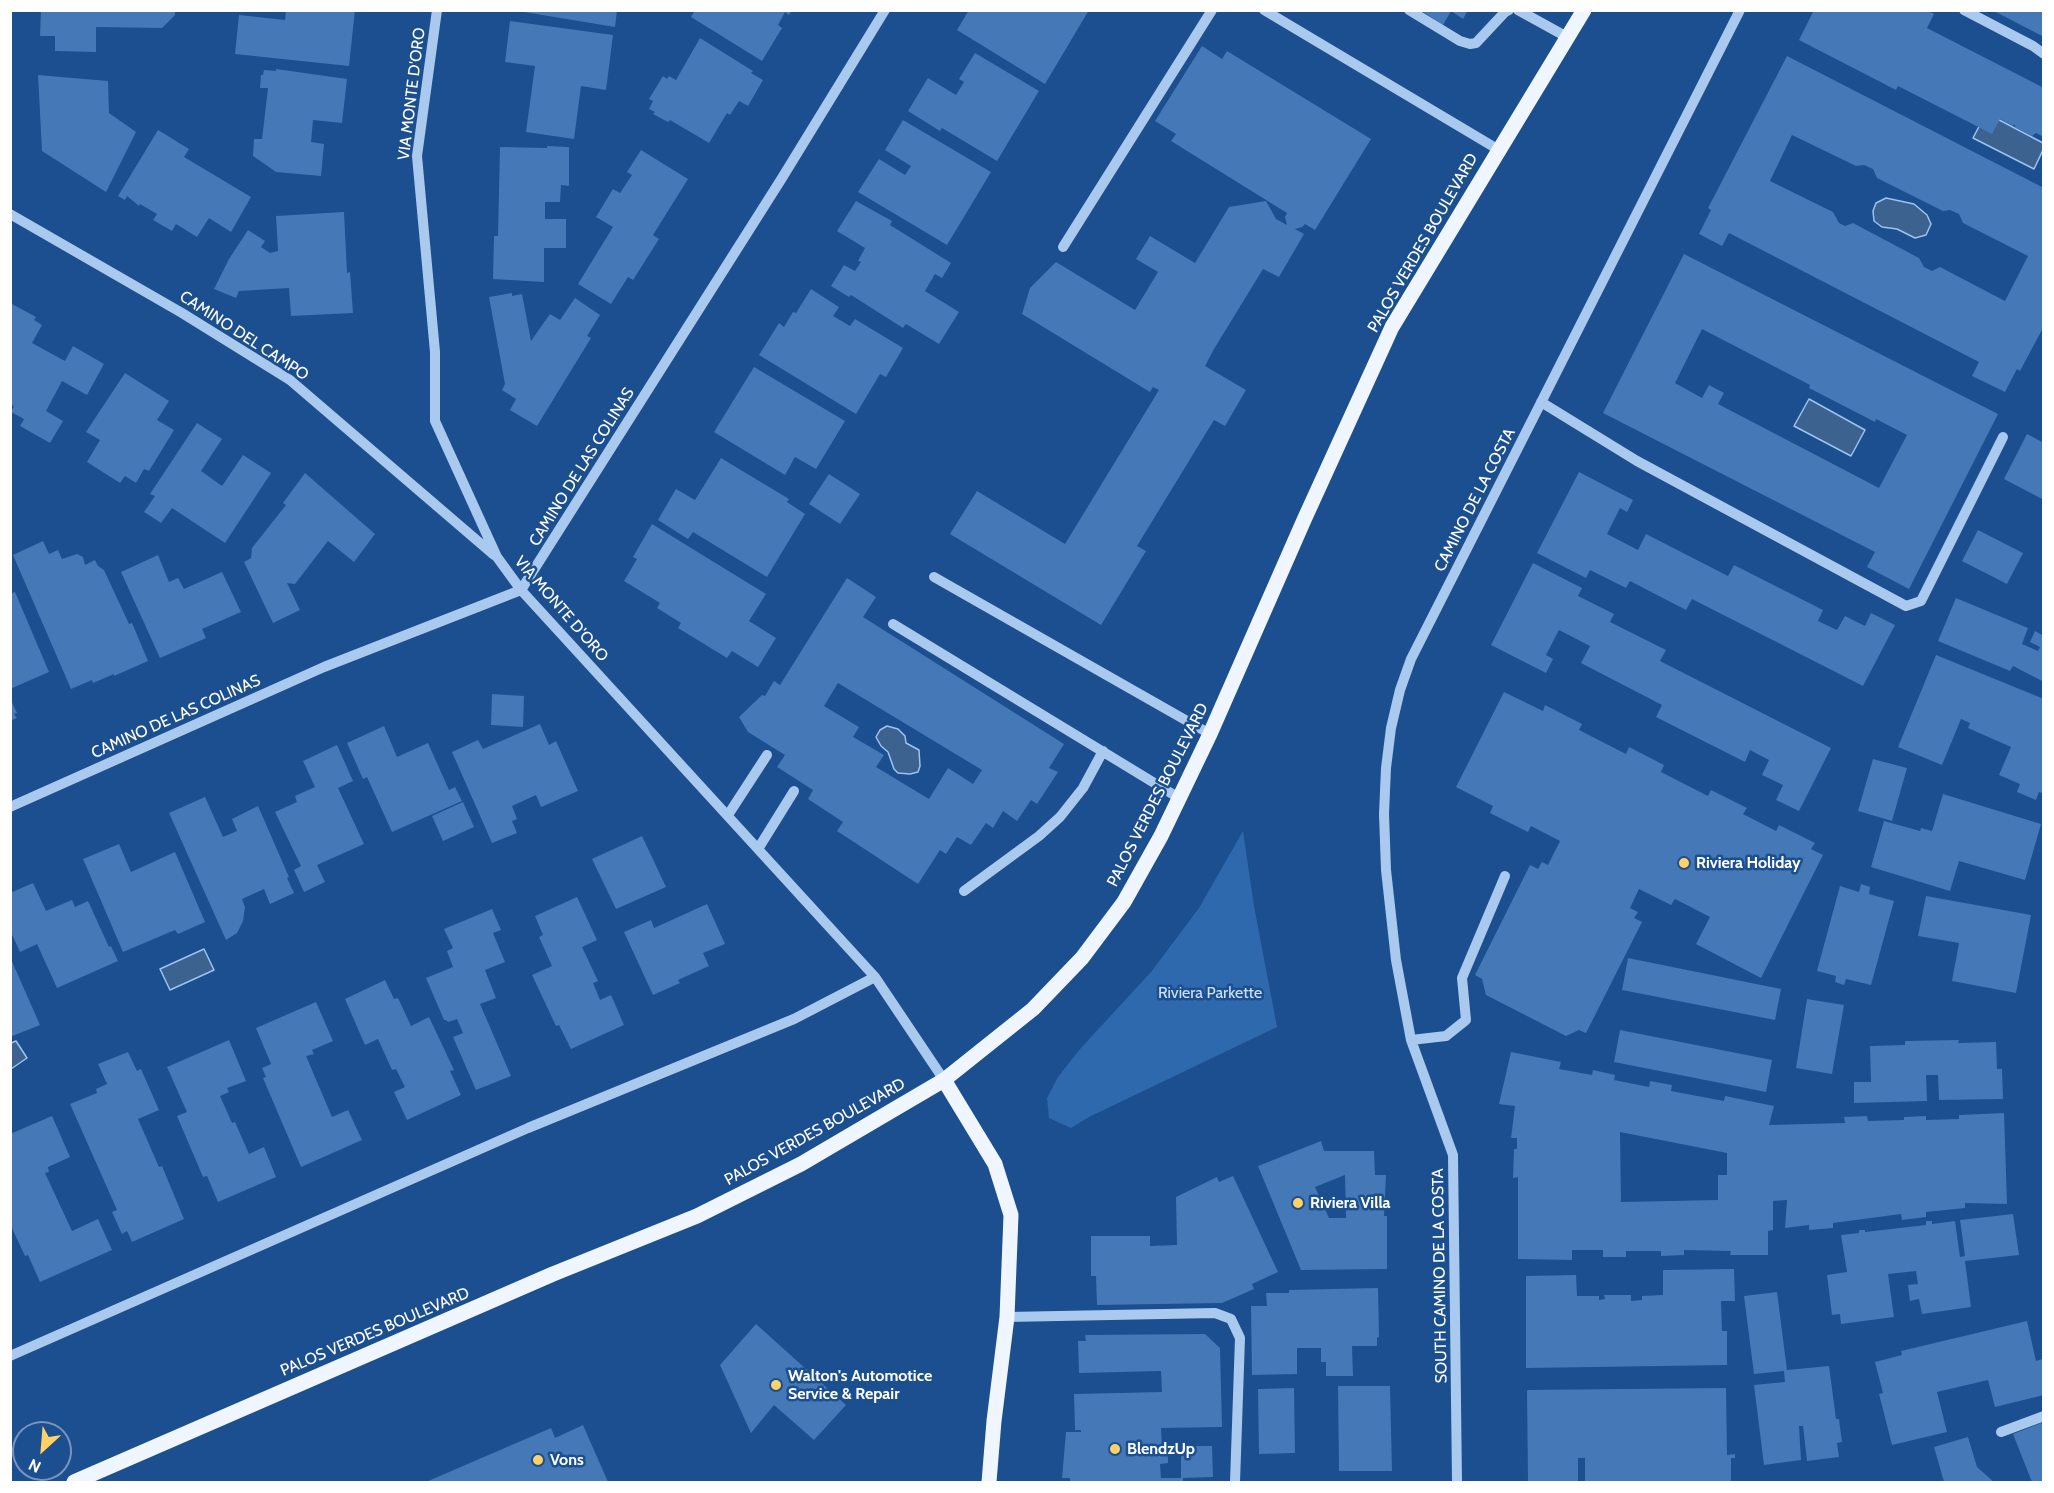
<!DOCTYPE html>
<style>
body{margin:0}
#map{position:relative;width:2054px;height:1493px;overflow:hidden;background:#1b4f8f;font-family:Cabin,sans-serif}
canvas{display:block}
.frame{position:absolute;inset:0;border:12px solid #fff;pointer-events:none}
.north{position:absolute;left:12px;top:1421px;width:60px;height:60px;box-sizing:border-box;background:#1b4f8f;border:2px solid #7695bc;border-radius:50%;rotate:206deg;font-size:16px;font-weight:700;line-height:24px;text-align:center;color:#fff}
.north::after{content:'';display:block;margin:auto;width:21px;height:27px;background:#ffd166;clip-path:polygon(50% 0,100% 100%,50% 72%,0 100%)}
</style>
<div id="map">
<canvas width="2054" height="1493"></canvas>
<div class="frame"></div>
<div class="north">N</div>
</div>
<script>
const ctx = document.querySelector('canvas').getContext('2d');
ctx.lineJoin = 'round';
function paint(path, color) { ctx.fillStyle = color; ctx.fill(path, 'evenodd'); }
const toPath = rows => new Path2D(rows.map(r => 'M' + r).join(''));
function trace(path, color, width, dash) { ctx.strokeStyle = color; ctx.lineWidth = width; ctx.lineCap = dash ? 'butt' : 'round'; ctx.setLineDash(dash || []); ctx.stroke(path); }
function write(font, color, halo, rows, align = 'center') {
  ctx.font = font + ' Cabin,sans-serif'; ctx.lineWidth = 5; ctx.setLineDash([]); ctx.textBaseline = 'middle'; ctx.strokeStyle = halo; ctx.fillStyle = color; for (const [text, x, y, turn = 0] of rows) {
    ctx.save(); ctx.translate(x, y); ctx.rotate((+turn || 0) * Math.PI / 180); ctx.textAlign = isNaN(turn) ? turn : align; if (halo) ctx.strokeText(text, 0, 0); ctx.fillText(text, 0, 0); ctx.restore();
  }
}
paint(toPath([
 [1243,831,1254,906,1277,1027,1089,1117,1071,1128,1049,1118,1047,1098,1058,1077,1080,1049,1151,972,1199,908]
]), '#2e69ad');
const water = toPath([
 [1986,113,2043,143,2043,150,2034,169,1973,138,1986,113],
 [1886,198,1914,204,1927,215,1931,224,1926,235,1915,238,1897,229,1882,227,1874,221,1873,211,1876,203,1886,198],
 [1809,399,1865,430,1851,456,1794,426,1809,399],
 [887,726,898,729,905,736,906,743,919,750,920,766,918,772,910,774,898,773,894,769,888,752,881,746,876,737,880,730,887,726],
 [204,949,214,970,170,990,160,969,204,949],
 [16,1041,27,1058,11,1069,11,1043,16,1041]
]);
paint(water, '#3c6290');
trace(water, '#9cc4f0', 1.5);
paint(toPath([
 [41,10,175,10,175,15,162,28,96,27,96,52,55,51,55,36,40,36],
 [286,10,355,10,349,66,235,54,239,15,285,20],
 [512,10,617,10,615,27],
 [695,10,792,10,789,15,785,12,778,25,782,28,762,61,691,17],
 [969,10,1089,10,1045,84,957,30],
 [1420,10,1468,10,1463,19,1451,11,1443,25],
 [1814,10,1927,10,1934,14,1927,28,2044,88,2044,137,2036,133,2032,136,2016,128,2014,124,2013,126,2000,119,1992,134,1898,86,1896,90,1799,40],
 [1992,10,2044,10,2044,37],
 [510,21,613,35,606,90,581,86,574,139,526,132,535,66,505,62],
 [700,38,753,71,751,73,763,80,748,106,739,101,730,115,727,113,709,143,670,120,668,122,653,114,655,112,649,109,653,101,649,99,663,76,667,79,669,76,676,80],
 [1202,46,1222,59,1227,51,1371,139,1315,230,1305,224,1302,227,1295,229,1304,234,1279,277,1263,269,1214,349,1205,366,1246,390,1225,426,1214,420,1137,546,1146,551,1101,625,950,534,977,491,1065,544,1159,390,1153,387,1150,392,1022,314,1030,288,1056,262,1135,310,1158,272,1136,259,1150,236,1195,263,1229,207,1266,201,1276,219,1287,225,1285,217,1287,213,1171,141,1176,134,1155,121],
 [975,53,1039,91,997,161,942,128,940,131,908,111,928,78,956,95,964,82,959,79],
 [1787,56,2044,188,2044,326,2020,371,2017,369,2005,392,1972,376,1979,362,1729,233,1722,246,1699,234,1711,210,1708,208],
 [1792,135,1856,166,1864,165,1873,169,1877,178,1943,211,1950,210,1959,214,1963,223,2028,256,2005,301,1940,267,1932,271,1924,267,1919,258,1853,223,1845,226,1839,223,1833,212,1770,181],
 [276,69,347,79,342,123,313,120,311,142,324,144,321,176,276,172,253,156,254,139,262,139,268,88,260,88,261,75,263,75,264,70,276,71],
 [38,75,108,81,109,113,136,132,106,192,42,151],
 [903,120,991,172,947,245,858,192,879,159,905,175,911,166,885,150],
 [158,130,189,149,184,157,251,197,231,232,209,218,197,237,176,224,172,231,153,220,157,214,140,204,139,206,127,196,125,200,118,196],
 [547,146,569,147,569,186,561,185,560,202,545,202,545,219,566,219,566,248,544,248,544,282,493,279,494,236,498,236,500,147,547,148],
 [641,150,688,179,653,235,659,239,633,280,628,277,611,304,578,284,613,227,596,217,613,189,620,193,632,175,627,172],
 [856,201,892,221,890,225,951,263,942,278,935,274,925,291,959,312,939,344,906,324,903,328,851,295,849,297,831,286,844,265,855,271,861,262,858,261,865,248,837,231],
 [344,212,347,273,350,272,353,313,291,316,289,288,239,291,236,298,214,289,229,259,248,230,265,241,261,247,270,253,278,251,276,216],
 [1684,254,1998,414,1909,589,1867,567,1875,552,1603,413],
 [1702,329,1810,385,1809,388,1875,422,1876,419,1907,435,1879,488,1718,404,1724,393,1709,385,1702,398,1675,383],
 [811,289,839,307,833,316,850,326,855,319,903,348,886,377,880,374,856,414,759,355,779,323,784,327,793,312,796,313],
 [512,293,512,296,522,294,531,341,550,314,560,320,575,298,600,315,587,336,591,338,537,426,510,410,516,399,502,390,505,384,489,297],
 [12,304,36,317,34,320,42,325,32,343,65,361,73,346,104,364,87,395,62,381,46,411,63,421,50,443,20,426,24,419,11,412,14,406,10,405,10,307],
 [754,367,845,421,816,469,795,457,785,475,714,432],
 [125,373,169,401,157,420,174,430,149,471,144,469,136,483,125,476,120,483,87,462,100,440,86,432],
 [197,423,222,439,201,471,222,486,243,455,271,473,225,543,172,508,161,523,144,512,155,496,150,494],
 [2027,434,2044,443,2044,500,2004,479],
 [721,458,789,499,787,502,805,514,767,577,693,532,688,539,658,520,676,489,695,500],
 [1579,472,1633,500,1627,512,1620,508,1607,534,1638,550,1646,534,1728,576,1734,565,1823,610,1818,621,1837,630,1845,616,1865,626,1871,613,1895,625,1863,686,1692,599,1686,610,1630,581,1626,588,1590,570,1586,578,1537,553],
 [305,473,375,534,354,562,328,541,295,584,287,583,300,610,273,623,244,562,251,558,252,548,286,505,283,503],
 [829,474,860,494,840,524,809,504],
 [652,524,766,594,749,621,776,638,758,667,732,651,727,658,678,628,681,623,657,608,660,603,624,581,637,559,633,557],
 [1978,530,2023,553,2007,584,1962,561],
 [43,541,49,554,58,550,62,559,77,554,83,557,85,565,95,560,98,566,104,570,129,624,132,623,148,661,114,676,114,674,93,683,92,680,71,689,13,555],
 [158,555,169,582,178,578,184,589,222,572,241,612,202,629,206,638,160,658,121,572],
 [1533,563,1582,588,1578,596,1614,614,1610,622,1666,650,1660,661,1831,748,1799,811,1776,800,1783,785,1762,775,1769,760,1750,750,1745,762,1656,717,1662,705,1581,663,1590,646,1559,630,1546,655,1553,659,1546,673,1491,645],
 [847,578,876,597,863,617,1064,744,1049,768,1058,772,1037,804,1031,800,1017,821,1003,811,993,828,986,823,971,845,957,837,946,854,940,850,918,884,837,831,843,822,808,799,813,790,777,767,785,755,748,732,739,717,762,695,765,696,774,681,780,685],
 [838,683,982,770,973,784,948,768,929,799,876,767,884,755,853,737,859,727,824,706],
 [15,592,49,672,10,689,10,594],
 [1956,598,2028,628,2022,644,2038,651,2040,647,2030,642,2035,631,2044,636,2044,682,2013,666,2010,671,1938,641],
 [1936,655,2044,699,2044,794,2039,792,2036,800,2017,792,2020,784,1999,775,2011,747,1968,728,1970,723,1961,719,1942,765,1898,747],
 [1504,692,1543,711,1545,705,1582,724,1579,730,1626,754,1629,747,1664,765,1661,772,1708,796,1711,790,1747,808,1743,814,1776,831,1779,825,1815,843,1811,849,1823,855,1761,978,1696,944,1710,917,1675,899,1671,905,1639,889,1630,908,1638,912,1634,918,1642,922,1586,1033,1579,1030,1566,1036,1486,995,1482,979,1475,975,1530,865,1538,869,1542,862,1548,865,1560,841,1531,826,1528,832,1490,813,1493,806,1456,787],
 [492,694,524,696,523,727,491,725],
 [10,698,17,713,14,714,17,718,10,721],
 [540,724,549,745,556,741,578,791,541,807,536,795,512,806,517,819,512,821,517,833,492,843,452,752,478,740,483,749],
 [384,726,397,757,428,743,449,790,455,787,462,801,392,832,367,777,363,779,347,743],
 [337,745,353,781,338,788,364,844,317,865,325,882,304,892,294,870,301,866,275,812,297,802,295,796,315,787,303,761],
 [1873,759,1907,768,1892,821,1858,811],
 [1943,794,2041,824,2025,880,1959,861,1950,891,1871,867,1884,821,1920,831,1921,828,1932,831],
 [205,797,223,837,237,831,232,819,258,806,289,877,287,878,294,893,270,904,264,889,242,899,245,907,243,921,237,933,226,940,169,813],
 [463,802,474,827,443,841,432,816],
 [642,836,666,887,616,909,592,859],
 [119,844,131,872,175,852,205,922,178,934,175,930,123,952,83,859],
 [33,883,46,911,72,900,75,907,88,901,109,947,111,946,118,961,57,988,37,944,20,952,10,930,10,893],
 [1861,884,1870,887,1869,894,1894,901,1871,985,1846,979,1844,985,1835,982,1836,976,1817,971,1840,886,1859,892],
 [1926,896,2031,915,2016,993,1952,981,1959,943,1918,936],
 [577,897,597,940,582,947,598,981,593,983,600,1000,611,995,624,1025,571,1049,559,1025,556,1026,532,975,552,966,539,937,543,935,535,916],
 [707,904,725,944,703,953,709,966,678,980,680,983,653,995,624,932,651,920,654,928],
 [492,909,501,930,493,933,505,962,485,970,496,998,480,1004,511,1076,476,1090,453,1037,463,1033,457,1019,448,1022,446,1020,444,1020,426,978,453,967,447,951,453,948,444,929],
 [10,957,40,1025,10,1037],
 [1628,958,1781,989,1775,1020,1622,990],
 [385,980,394,999,398,998,411,1026,429,1017,454,1070,450,1071,461,1095,407,1120,394,1092,405,1087,396,1069,392,1070,378,1039,365,1045,345,999],
 [1807,999,1844,1005,1832,1074,1796,1068],
 [316,1002,333,1041,312,1050,314,1054,306,1056,332,1117,348,1110,362,1140,301,1167,263,1078,266,1077,262,1068,271,1064,256,1028],
 [1620,1030,1772,1060,1766,1092,1614,1062],
 [229,1040,246,1081,227,1088,229,1092,220,1096,232,1123,235,1122,249,1154,264,1147,276,1177,218,1202,207,1176,203,1177,177,1116,187,1112,167,1067],
 [1959,1040,1958,1043,1996,1042,1997,1069,2002,1069,2003,1099,1939,1100,1938,1075,1926,1075,1927,1101,1854,1103,1854,1082,1871,1082,1870,1046,1905,1045,1905,1041],
 [128,1052,137,1071,141,1069,159,1110,138,1119,159,1167,162,1166,184,1219,132,1242,127,1231,122,1234,112,1212,117,1210,70,1104,97,1093,96,1089,107,1084,98,1064],
 [1511,1052,1561,1062,1559,1069,1592,1075,1593,1070,1615,1075,1614,1080,1649,1087,1650,1081,1672,1085,1671,1091,1724,1101,1725,1096,1774,1106,1769,1125,1845,1123,1844,1117,1867,1116,1868,1121,1904,1120,1904,1117,1926,1116,1926,1120,1959,1119,1959,1115,2004,1113,2007,1204,1965,1203,1965,1208,1926,1212,1926,1217,1902,1220,1901,1214,1833,1223,1833,1228,1809,1230,1809,1225,1785,1228,1787,1200,1773,1201,1773,1230,1768,1231,1768,1255,1730,1255,1731,1251,1684,1250,1684,1255,1661,1256,1661,1251,1626,1251,1626,1257,1603,1257,1603,1250,1572,1250,1572,1260,1518,1259,1518,1177,1513,1178,1514,1149,1517,1149,1517,1138,1511,1138,1515,1106,1499,1104],
 [1620,1132,1727,1153,1727,1175,1718,1175,1718,1200,1621,1202],
 [52,1116,70,1157,48,1167,49,1172,45,1173,72,1231,98,1219,112,1250,40,1282,28,1255,25,1256,10,1224,10,1134],
 [1321,1141,1324,1151,1374,1151,1375,1175,1386,1175,1384,1216,1387,1216,1387,1269,1301,1270,1258,1166],
 [1345,1175,1346,1218,1329,1218,1315,1187],
 [1233,1176,1278,1272,1252,1284,1254,1289,1222,1303,1097,1305,1096,1276,1091,1276,1091,1236,1150,1236,1150,1246,1177,1245,1176,1197,1217,1177,1219,1182],
 [2013,1214,2019,1255,1965,1261,1971,1307,1922,1314,1919,1299,1910,1301,1908,1285,1918,1284,1916,1271,1888,1274,1894,1317,1841,1324,1840,1314,1832,1315,1827,1275,1847,1272,1841,1235,1859,1233,1859,1230,1865,1230,1865,1232,1926,1225,1926,1221,1932,1221,1932,1224,1955,1221,1960,1257,1965,1256,1960,1220],
 [1734,1269,1735,1301,1721,1301,1722,1331,1727,1331,1727,1365,1526,1368,1526,1276,1576,1275,1577,1296,1599,1296,1599,1300,1605,1299,1604,1295,1631,1295,1631,1301,1642,1300,1642,1296,1663,1295,1663,1270],
 [1378,1288,1379,1337,1377,1338,1377,1346,1352,1346,1353,1376,1326,1376,1326,1362,1321,1362,1321,1348,1297,1348,1297,1374,1252,1375,1251,1306,1267,1306,1266,1293,1289,1293,1289,1290],
 [1777,1292,1787,1370,1829,1366,1836,1419,1839,1419,1842,1442,1837,1443,1839,1457,1807,1461,1803,1426,1799,1426,1801,1460,1764,1465,1754,1385,1785,1382,1784,1371,1754,1374,1744,1296],
 [2027,1321,2036,1361,2042,1359,2044,1365,2044,1395,1995,1407,1988,1380,1937,1392,1947,1432,1892,1445,1879,1394,1883,1393,1875,1362,1902,1355,1901,1351],
 [756,1324,846,1405,814,1440,774,1405,751,1433,720,1365],
 [1205,1334,1220,1348,1222,1427,1161,1428,1162,1448,1168,1448,1168,1463,1160,1464,1161,1478,1181,1478,1181,1446,1212,1446,1213,1477,1183,1478,1183,1482,1070,1482,1070,1478,1062,1478,1066,1432,1081,1432,1081,1430,1075,1430,1074,1394,1162,1392,1161,1371,1079,1373,1078,1341,1086,1341,1085,1335],
 [1338,1386,1390,1386,1392,1471,1339,1471],
 [1294,1388,1295,1453,1259,1454,1258,1389],
 [1726,1388,1727,1455,1735,1454,1735,1458,1731,1458,1731,1482,1585,1482,1585,1458,1578,1458,1578,1482,1528,1482,1527,1390],
 [2044,1422,2044,1482,2032,1482,2013,1434],
 [583,1425,608,1482,426,1482,551,1428,555,1438],
 [1968,1437,1977,1467,1994,1482,1944,1482,1934,1447]
]), '#4478b7');
trace(toPath([
 [437,10,417,156,435,352,435,421,497,557,521,590,875,977,944,1080],
 [1264,10,1499,150],
 [1409,10,1460,41,1470,44,1476,43,1505,12,1509,10],
 [1518,10,1567,37],
 [1964,10,2033,46,2044,54],
 [10,214,182,313,290,380,494,555],
 [1063,247,1212,10],
 [1541,402,1637,461,1906,606,1921,601,2003,437],
 [934,577,1210,734],
 [893,624,1179,798],
 [10,807,324,667,521,590,782,178,885,10],
 [728,815,767,755],
 [758,849,794,791],
 [964,891,1039,836,1060,817,1083,788,1103,751],
 [1411,1040,1446,1036,1466,1020,1462,978,1505,876],
 [1007,1317,1215,1313,1231,1319,1240,1338,1235,1482],
 [10,1356,528,1128,794,1019,875,977],
 [2001,1432,2044,1416],
 [1457,1482,1453,1155,1411,1040,1396,960,1386,870,1384,814,1386,768,1391,728,1400,690,1411,659,1740,10]
]), '#a9c9ee', 10);
trace(toPath([
 [944,1080,995,1164,1011,1215,1007,1317,994,1421,989,1482],
 [74,1482,553,1274,697,1216,801,1164,944,1080,1033,1009,1082,958,1124,902,1161,836,1210,734,1304,520,1392,327,1584,10]
]), '#f0f6ff', 15);
for (const [x, y, r, color] of [
 [1684,863,6,"#ffd166"],
 [1298,1203,6,"#ffd166"],
 [776,1385,6,"#ffd166"],
 [1115,1449,6,"#ffd166"],
 [538,1460,6,"#ffd166"]
]) { const dot = new Path2D(); dot.arc(x, y, r, 0, 2 * Math.PI); ctx.fillStyle = color; ctx.fill(dot); trace(dot, '#1b4f8f', 2); }
write('16px', '#fff', '#1b4f8f', [
 ["VIA MONTE D'ORO",412,94,-83],
 ["PALOS VERDES BOULEVARD",1423,243,-60],
 ["CAMINO DEL CAMPO",244,336,33],
 ["CAMINO DE LAS COLINAS",582,467,-58],
 ["CAMINO DE LA COSTA",1475,500,-63],
 ["VIA MONTE D'ORO",561,609,49],
 ["CAMINO DE LAS COLINAS",176,717,-24],
 ["PALOS VERDES BOULEVARD",1158,795,-63],
 ["PALOS VERDES BOULEVARD",815,1132,-29],
 ["SOUTH CAMINO DE LA COSTA",1440,1276,-91],
 ["PALOS VERDES BOULEVARD",375,1332,-23]
]);
write('bold 16px', '#fff', '#1b4f8f', [
 ["Riviera Holiday",1696,863],
 ["Riviera Villa",1310,1203],
 ["Walton's Automotice",788,1376],
 ["Service & Repair",788,1394],
 ["BlendzUp",1127,1449],
 ["Vons",550,1460]
], 'left');
write('16px', '#cfe3fa', '#1b4f8f', [
 ["Riviera Parkette",1210,993]
]);
</script>
